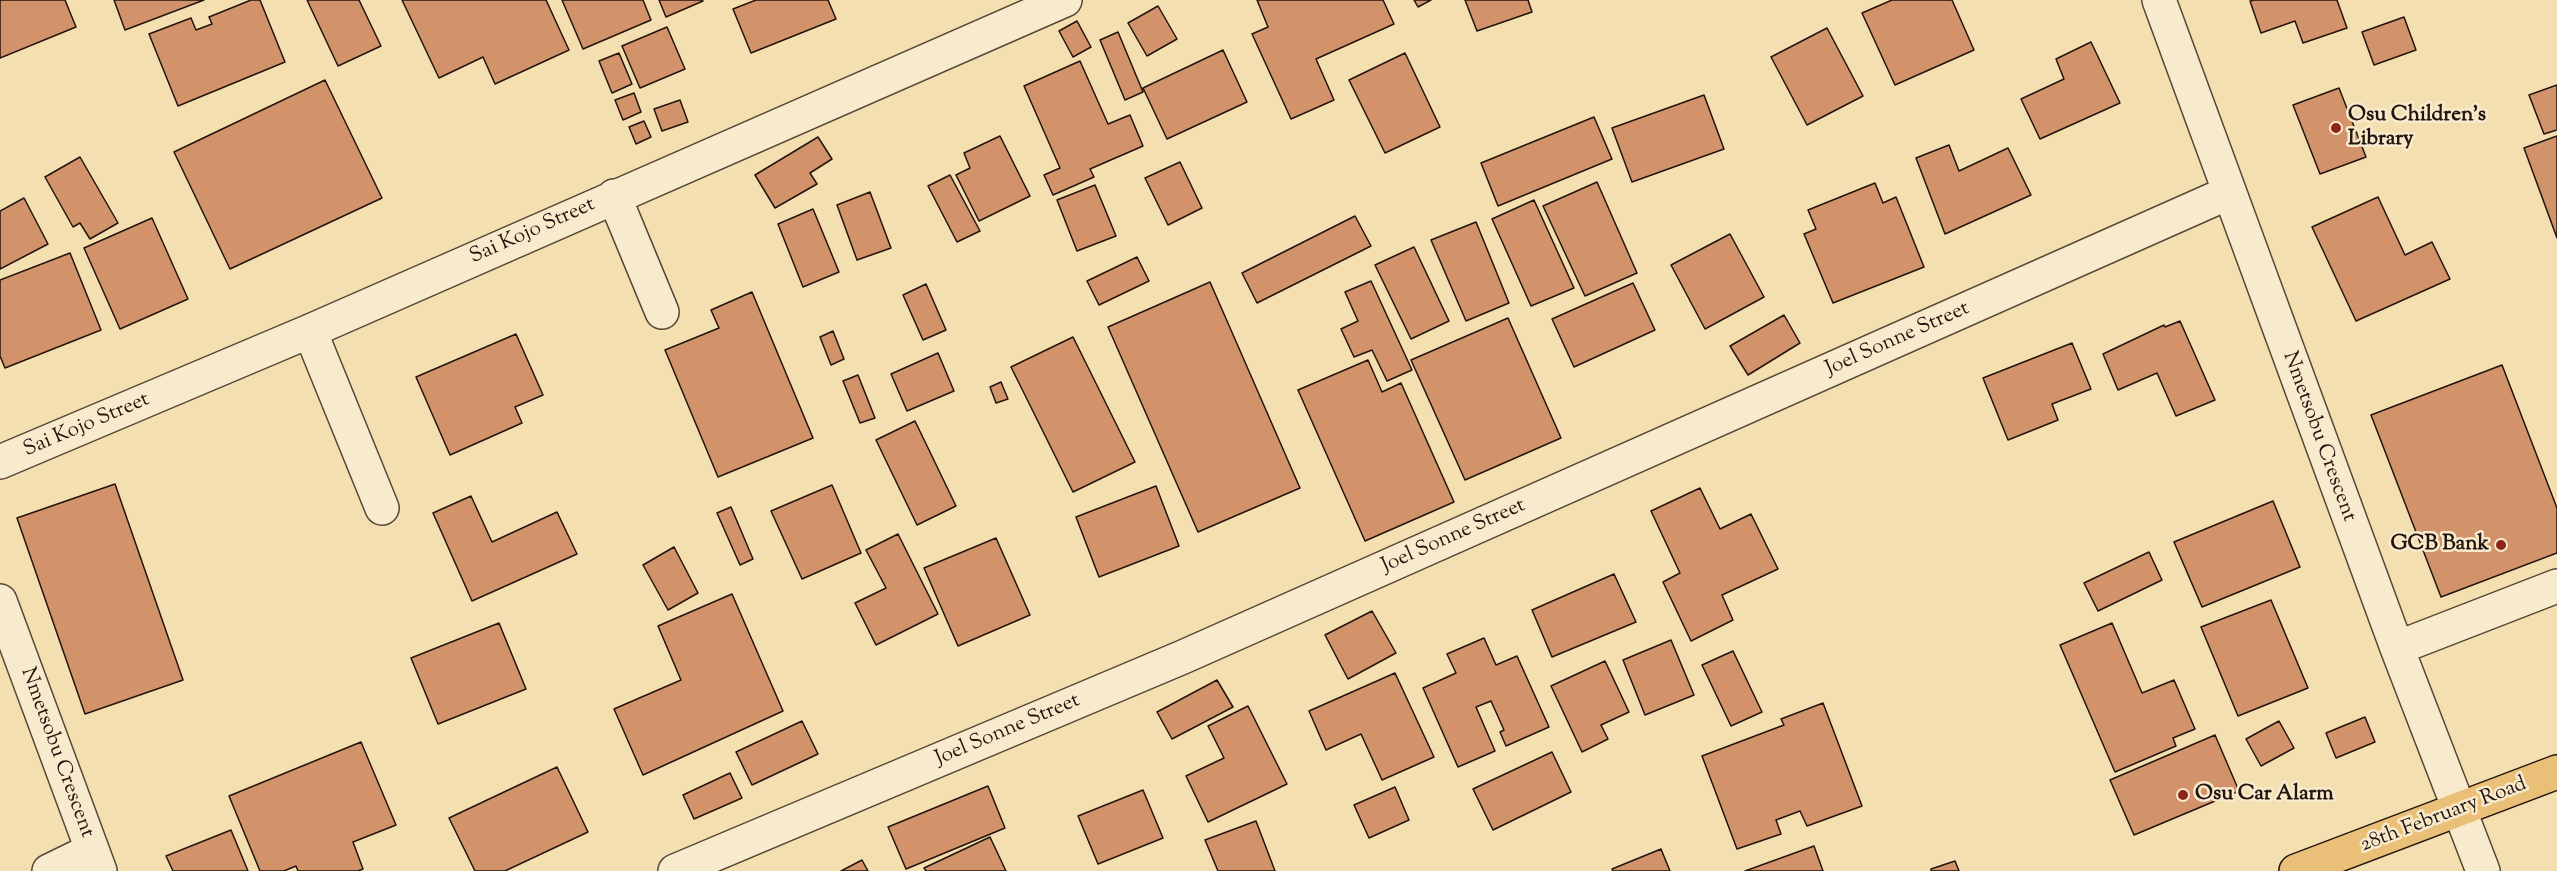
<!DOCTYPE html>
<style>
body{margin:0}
canvas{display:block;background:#f4dfb0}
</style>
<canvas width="2557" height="871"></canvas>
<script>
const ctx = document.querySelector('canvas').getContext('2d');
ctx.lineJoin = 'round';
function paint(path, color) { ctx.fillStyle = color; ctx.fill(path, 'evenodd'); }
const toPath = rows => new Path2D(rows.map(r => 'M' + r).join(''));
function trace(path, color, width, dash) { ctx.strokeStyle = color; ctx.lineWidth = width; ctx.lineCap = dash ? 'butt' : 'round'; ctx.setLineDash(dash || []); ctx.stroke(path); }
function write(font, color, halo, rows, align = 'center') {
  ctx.font = font + ' "Sorts Mill Goudy",serif'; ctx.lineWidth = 5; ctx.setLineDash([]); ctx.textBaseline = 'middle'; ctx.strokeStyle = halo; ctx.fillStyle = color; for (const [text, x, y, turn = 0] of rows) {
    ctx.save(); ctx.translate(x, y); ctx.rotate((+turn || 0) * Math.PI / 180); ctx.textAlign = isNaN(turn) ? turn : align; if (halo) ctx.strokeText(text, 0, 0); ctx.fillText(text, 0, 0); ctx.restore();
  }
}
const building = toPath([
 [0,0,65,0,76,27,0,58,0,0],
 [114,0,204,0,125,30,114,0],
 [251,0,260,0,285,62,178,106,149,34,191,18,196,30,212,24,209,17,251,0],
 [307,0,359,0,381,46,338,66,307,0],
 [402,0,546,0,569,50,495,84,483,57,439,78,402,0],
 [562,0,643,0,651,20,583,49,562,0],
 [659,0,702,0,703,1,666,17,659,0],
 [756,0,828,0,836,19,751,53,733,9,756,0],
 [1257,0,1383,0,1394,24,1316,59,1334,100,1291,119,1252,34,1268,27,1257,0],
 [1414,0,1431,0,1418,7,1414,0],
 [1465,0,1528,0,1532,12,1477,31,1465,0],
 [1892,0,1952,0,1974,50,1895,85,1862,13,1892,0],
 [2254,0,2337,0,2347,28,2303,43,2295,21,2261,33,2250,1,2254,0],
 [1158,6,1177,39,1147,56,1128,23,1158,6],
 [2404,17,2416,50,2374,65,2362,32,2404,17],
 [1077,21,1091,47,1073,57,1059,31,1077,21],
 [667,27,685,69,640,88,622,46,667,27],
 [1827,28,1863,96,1807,125,1771,57,1827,28],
 [1118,32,1143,92,1125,100,1100,40,1118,32],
 [2091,42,2120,103,2040,139,2021,99,2064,79,2056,59,2091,42],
 [1223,50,1247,102,1167,139,1143,88,1223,50],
 [619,53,632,84,612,93,599,61,619,53],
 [1405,53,1440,127,1385,153,1349,80,1405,53],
 [1080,61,1108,124,1130,115,1143,146,1090,169,1094,177,1053,195,1044,175,1060,168,1024,86,1080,61],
 [325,80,382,198,230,269,174,152,325,80],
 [2557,85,2557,130,2544,134,2529,95,2557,85],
 [2339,88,2366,157,2320,174,2293,105,2339,88],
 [634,93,641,112,623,120,615,100,634,93],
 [1704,95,1724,149,1632,182,1612,128,1704,95],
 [680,100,688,122,662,131,654,109,680,100],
 [1594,117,1612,159,1498,206,1481,163,1594,117],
 [644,121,651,137,636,144,629,127,644,121],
 [1000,136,1030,196,979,221,956,175,970,168,964,153,1000,136],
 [2557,136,2557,238,2524,148,2557,136],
 [818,137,832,159,810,173,817,184,775,208,755,175,818,137],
 [1949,145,1959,171,2008,148,2031,195,1945,234,1916,158,1949,145],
 [80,157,118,223,90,239,80,223,73,227,45,177,80,157],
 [1180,162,1202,208,1168,225,1145,178,1180,162],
 [950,175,980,231,957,242,928,186,950,175],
 [1597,182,1637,273,1585,296,1543,206,1597,182],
 [1875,183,1883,203,1896,197,1924,267,1833,303,1804,234,1816,229,1808,210,1875,183],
 [1095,185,1116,236,1077,251,1057,200,1095,185],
 [870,192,891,248,857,260,837,205,870,192],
 [2378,197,2405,255,2432,242,2450,279,2356,321,2312,227,2378,197],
 [24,198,48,244,0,269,0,211,24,198],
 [1534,200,1574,288,1531,306,1492,219,1534,200],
 [813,209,839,272,803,287,778,224,813,209],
 [1355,216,1371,246,1257,303,1242,273,1355,216],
 [152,218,188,299,120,329,84,248,152,218],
 [1476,222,1509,303,1466,321,1431,240,1476,222],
 [1730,234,1764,297,1705,329,1671,265,1730,234],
 [1414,247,1449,321,1411,339,1375,265,1414,247],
 [70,253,101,330,5,368,0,356,0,280,70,253],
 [1137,257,1149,281,1099,305,1087,281,1137,257],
 [1371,281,1412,370,1387,381,1372,350,1354,357,1341,329,1358,321,1345,292,1371,281],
 [1210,282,1300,488,1198,532,1108,327,1210,282],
 [1633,283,1655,330,1574,367,1552,319,1633,283],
 [926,284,946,330,923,340,903,295,926,284],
 [752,292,813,438,718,477,665,350,719,328,711,310,752,292],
 [1784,315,1800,343,1748,375,1730,346,1784,315],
 [1508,318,1561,438,1465,480,1411,360,1508,318],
 [2180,321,2215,400,2176,416,2157,373,2118,390,2103,354,2164,325,2165,327,2180,321],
 [833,331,844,359,831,365,820,337,833,331],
 [516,334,543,395,515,407,522,423,450,455,416,377,516,334],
 [1073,337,1135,462,1073,492,1011,367,1073,337],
 [2072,343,2091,389,2052,404,2058,420,2008,440,1983,378,2072,343],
 [938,353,954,391,907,411,891,374,938,353],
 [1368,360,1382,392,1401,383,1454,502,1365,541,1298,390,1368,360],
 [2502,365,2557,508,2557,553,2441,597,2371,415,2502,365],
 [858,375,875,418,860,423,843,381,858,375],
 [1001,382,1008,399,996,403,990,387,1001,382],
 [915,421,956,506,917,525,876,440,915,421],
 [115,484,183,680,85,714,17,518,115,484],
 [832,485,861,553,802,579,771,511,832,485],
 [1156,486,1179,546,1099,577,1076,517,1156,486],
 [1700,488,1720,529,1751,514,1778,569,1722,595,1733,620,1691,641,1663,582,1680,573,1651,511,1700,488],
 [471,496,492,542,557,512,577,554,472,601,433,513,471,496],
 [2273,501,2300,567,2202,607,2174,542,2273,501],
 [731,507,753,559,740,565,717,513,731,507],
 [898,534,938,614,876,645,855,603,886,588,866,550,898,534],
 [996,538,1030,615,958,646,924,568,996,538],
 [674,547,698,593,668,610,643,565,674,547],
 [2149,552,2162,580,2098,611,2084,583,2149,552],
 [1614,574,1636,622,1552,657,1532,610,1614,574],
 [732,594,783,711,643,775,614,709,681,680,658,626,732,594],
 [2271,600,2308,688,2238,716,2201,627,2271,600],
 [1372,611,1396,653,1348,679,1325,635,1372,611],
 [499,623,526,689,438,724,411,658,499,623],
 [2112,623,2142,693,2174,680,2195,729,2173,738,2176,746,2115,772,2060,645,2112,623],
 [1484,638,1496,665,1517,656,1549,727,1506,746,1500,732,1504,730,1491,701,1476,707,1495,751,1458,767,1423,688,1456,673,1447,654,1484,638],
 [1671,640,1694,695,1645,715,1623,660,1671,640],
 [1733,651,1762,712,1731,726,1702,665,1733,651],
 [1605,661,1629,712,1601,725,1608,739,1582,752,1551,686,1605,661],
 [1395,673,1434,757,1382,780,1361,734,1326,750,1309,711,1395,673],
 [1217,680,1233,707,1172,739,1157,712,1217,680],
 [1823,703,1862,806,1807,826,1800,811,1776,820,1781,834,1737,849,1702,756,1784,725,1781,719,1823,703],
 [1248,706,1287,784,1208,822,1186,776,1224,758,1208,726,1248,706],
 [2365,717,2375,742,2336,758,2326,733,2365,717],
 [802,721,818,754,752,785,736,752,802,721],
 [2279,721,2294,748,2261,766,2246,739,2279,721],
 [2215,735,2239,791,2134,835,2110,780,2215,735],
 [361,742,396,825,353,842,363,869,358,871,298,871,296,866,284,871,260,871,229,796,361,742],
 [1552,752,1571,792,1493,830,1473,789,1552,752],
 [557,767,588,832,505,871,475,871,449,818,557,767],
 [730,773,742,798,694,819,683,795,730,773],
 [988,786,1005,828,906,869,888,827,988,786],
 [1395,787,1409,820,1369,838,1354,805,1395,787],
 [1143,790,1163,838,1098,864,1078,816,1143,790],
 [1256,821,1275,871,1218,871,1205,840,1256,821],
 [231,830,248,871,173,871,166,856,231,830],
 [990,837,1006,871,926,871,924,868,990,837],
 [1814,846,1823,871,1745,871,1814,846],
 [1661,849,1670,871,1613,871,1612,869,1661,849],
 [862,860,868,871,841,871,862,860],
 [1955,861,1959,871,1931,871,1931,869,1955,861]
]);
paint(building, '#d2936a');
trace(building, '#23140e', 1.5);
const minor = toPath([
 [2159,0,2397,648,2483,871],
 [614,196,662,312],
 [310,331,382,508],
 [0,462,310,331,1065,0],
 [0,601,100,871],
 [2397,648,2557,586],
 [49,871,92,850],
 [675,871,1183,657,2228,193]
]);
const major = toPath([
 [2296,871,2557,772]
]);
trace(minor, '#574736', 36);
trace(major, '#23140e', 36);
trace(minor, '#f8eacc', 33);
trace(major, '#eac078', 33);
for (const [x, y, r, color] of [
 [2336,128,6,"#8f2418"],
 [2501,545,6,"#8f2418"],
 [2183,795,6,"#8f2418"]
]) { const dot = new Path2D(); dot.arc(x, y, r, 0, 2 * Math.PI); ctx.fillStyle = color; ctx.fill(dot); trace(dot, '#f8eacc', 2); }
write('bold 21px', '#23140e', '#f8eacc', [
 ["Osu Children's",2348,116],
 ["Library",2348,140],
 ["GCB Bank",2489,545,"right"],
 ["Osu Car Alarm",2195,795]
], 'left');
write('21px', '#23140e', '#f8eacc', [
 ["Sai Kojo Street",533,232,-24],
 ["Joel Sonne Street",1898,340,-24],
 ["Sai Kojo Street",87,426,-23],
 ["Nmetsobu Crescent",2318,437,70],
 ["Joel Sonne Street",1454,537,-24],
 ["Joel Sonne Street",1008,731,-23],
 ["Nmetsobu Crescent",56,753,70],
 ["28th February Road",2444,816,-21]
]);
</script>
